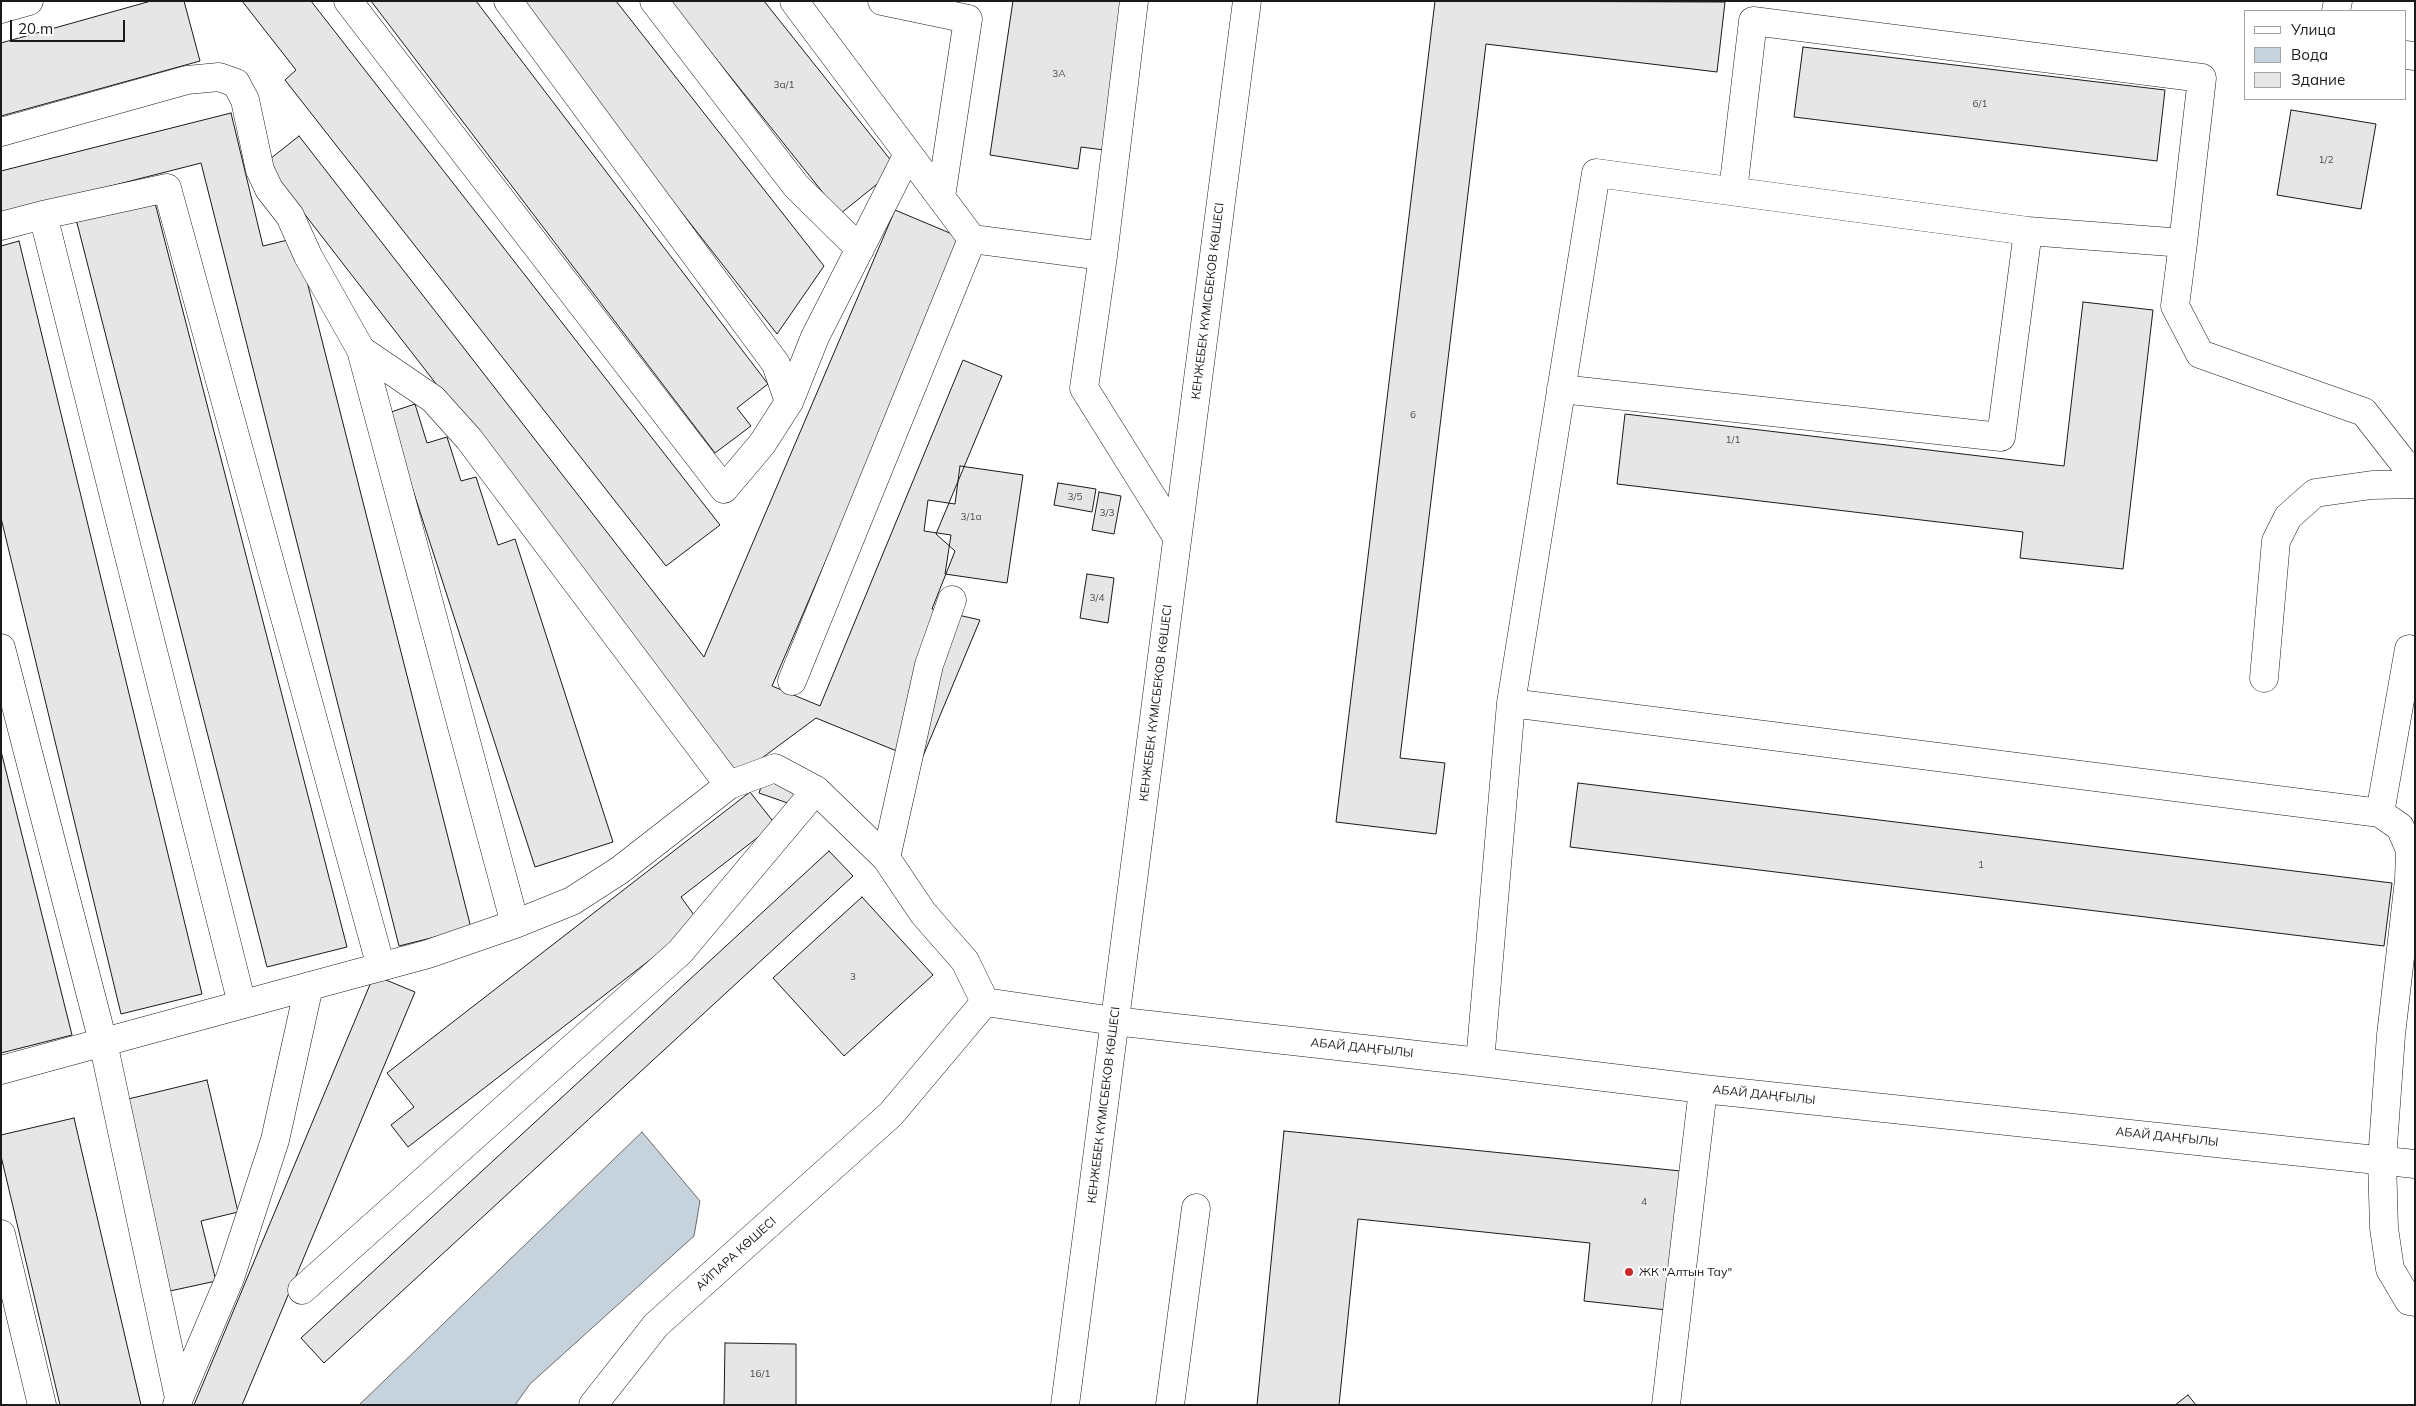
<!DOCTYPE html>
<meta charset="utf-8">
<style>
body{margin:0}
#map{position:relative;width:2416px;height:1406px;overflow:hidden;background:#fff;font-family:Mulish,sans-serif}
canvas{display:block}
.frame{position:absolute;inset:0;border:2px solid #1a1a1a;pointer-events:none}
.legend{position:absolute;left:2244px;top:10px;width:162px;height:90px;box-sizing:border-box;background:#fff;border:1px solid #a3a3a3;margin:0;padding:6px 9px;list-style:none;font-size:15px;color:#1a1a1a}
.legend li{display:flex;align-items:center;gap:10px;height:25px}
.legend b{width:25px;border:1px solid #a3a3a3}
.scale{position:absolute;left:10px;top:20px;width:115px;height:22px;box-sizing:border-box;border:2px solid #1a1a1a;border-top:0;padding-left:6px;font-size:15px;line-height:18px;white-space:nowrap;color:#1a1a1a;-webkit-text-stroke:4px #fff;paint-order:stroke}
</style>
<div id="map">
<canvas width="2416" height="1406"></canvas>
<div class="frame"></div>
<ul class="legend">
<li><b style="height:6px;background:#fff"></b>Улица</li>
<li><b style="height:14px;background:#c6d2dc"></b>Вода</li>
<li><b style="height:14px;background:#e6e6e6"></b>Здание</li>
</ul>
<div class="scale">20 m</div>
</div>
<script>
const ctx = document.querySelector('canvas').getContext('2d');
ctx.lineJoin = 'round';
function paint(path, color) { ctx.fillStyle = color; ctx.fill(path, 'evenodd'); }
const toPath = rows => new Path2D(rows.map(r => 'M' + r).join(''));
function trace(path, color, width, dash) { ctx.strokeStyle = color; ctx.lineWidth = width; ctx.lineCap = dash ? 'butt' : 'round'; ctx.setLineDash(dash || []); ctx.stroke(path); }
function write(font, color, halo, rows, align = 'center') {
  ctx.font = font + ' Mulish,sans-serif'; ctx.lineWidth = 4; ctx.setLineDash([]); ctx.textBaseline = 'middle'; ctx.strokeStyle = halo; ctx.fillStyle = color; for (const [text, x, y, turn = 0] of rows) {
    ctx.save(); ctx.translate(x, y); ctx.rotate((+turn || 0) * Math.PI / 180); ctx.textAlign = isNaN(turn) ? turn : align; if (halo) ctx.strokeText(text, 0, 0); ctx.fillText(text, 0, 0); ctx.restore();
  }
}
const water = toPath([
 [642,1132,700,1201,694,1236,530,1384,515,1405,359,1405,642,1132]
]);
paint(water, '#c6d2dc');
trace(water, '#6a6a6a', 1);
const building = toPath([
 [151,1,184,1,200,61,1,116,1,43,151,1],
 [242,1,311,1,720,525,666,566,285,80,296,70,242,1],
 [371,1,476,1,768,384,737,408,751,426,715,453,371,1],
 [516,1,616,1,824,266,777,334,516,1],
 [670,1,764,1,897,168,840,214,670,1],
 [1013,1,1127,1,1104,150,1081,147,1078,169,990,155,1013,1],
 [1435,1,1725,2,1717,72,1486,44,1400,758,1445,763,1436,834,1336,822,1435,1],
 [1803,47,2165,90,2157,161,1794,117,1803,47],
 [2291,110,2376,124,2361,209,2277,195,2291,110],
 [231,113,263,246,296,238,471,928,399,946,201,163,1,214,1,171,231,113],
 [299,136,704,657,895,210,964,239,772,686,820,706,963,360,1002,376,936,534,955,551,932,609,980,620,921,761,816,718,739,775,265,163,299,136],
 [154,199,347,947,267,967,76,219,154,199],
 [19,241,202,994,121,1014,1,518,1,246,19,241],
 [2083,302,2153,310,2123,569,2020,558,2023,532,1617,484,1625,414,2064,466,2083,302],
 [415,404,427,443,447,437,461,481,476,477,498,545,515,539,613,842,535,867,388,413,415,404],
 [960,466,1023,475,1007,583,945,574,951,535,924,531,928,500,955,504,960,466],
 [1058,483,1096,489,1092,512,1054,505,1058,483],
 [1099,492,1121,496,1114,534,1092,530,1099,492],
 [1087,574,1114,578,1108,623,1080,618,1087,574],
 [1,751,72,1035,1,1053,1,751],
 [766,773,802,792,799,807,759,793,766,773],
 [1578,783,2392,883,2384,946,1570,847,1578,783],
 [750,792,775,824,681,897,699,922,408,1147,391,1125,414,1107,387,1073,750,792],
 [829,851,853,876,324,1363,301,1338,829,851],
 [862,897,933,975,844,1056,773,978,862,897],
 [374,975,415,992,242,1405,194,1405,374,975],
 [207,1080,238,1212,201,1221,216,1281,170,1291,124,1100,207,1080],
 [74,1118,141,1405,60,1405,1,1156,1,1135,74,1118],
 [1284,1131,1681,1171,1667,1310,1584,1301,1590,1243,1358,1219,1339,1405,1257,1405,1284,1131],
 [725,1343,796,1344,796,1405,724,1405,725,1343],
 [2188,1395,2196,1405,2175,1405,2188,1395]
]);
paint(building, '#e6e6e6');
trace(building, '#1a1a1a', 1);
const minor = toPath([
 [348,1,724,489,762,444,789,402,815,337,908,154],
 [508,1,776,364,789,402],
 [654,1,796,186,860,249],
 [794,1,972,239,1103,256,1084,388,1177,537],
 [882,1,968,19,941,197],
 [1,9,29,1],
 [2336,11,2338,1],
 [2405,55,2415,56],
 [1,132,187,80,219,77,236,83,245,100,260,170,269,189,290,216,308,256,361,350,515,924],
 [1733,191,1753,21,2202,78,2183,243],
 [43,215,167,188,381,967],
 [1,226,43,215,242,1004],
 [1103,256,1134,1],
 [361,350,433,399,469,439,729,785],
 [1561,389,2001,437,2028,231],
 [1,648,103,1042,179,1398,177,1405],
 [2264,678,2276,541,2288,517,2315,493,2372,485,2415,484],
 [792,681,972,239],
 [1511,703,2380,813,2400,827,2410,850,2409,880,2391,1035,2382,1160,2384,1228,2390,1269,2409,1301,2415,1302],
 [2380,813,2409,649],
 [886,858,929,665,952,600],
 [1480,1062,1511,703,1596,173,2028,231,2183,243,2175,306,2200,354,2364,412,2403,462,2415,471],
 [1,1070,428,954,515,924,572,901,620,870,729,785,775,768,816,790,886,858,923,913,965,961,985,1002],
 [1,1234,42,1405],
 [302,1290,680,952,816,790],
 [179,1398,230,1278,275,1140,309,986],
 [593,1405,656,1325,891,1114,985,1002,1114,1021,1480,1062,1703,1089,2415,1164],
 [1065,1405,1247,1],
 [1170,1405,1196,1208],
 [1666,1405,1703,1089]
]);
trace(minor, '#1a1a1a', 29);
trace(minor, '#fff', 28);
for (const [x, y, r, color] of [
 [1629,1272,5,"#c62828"]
]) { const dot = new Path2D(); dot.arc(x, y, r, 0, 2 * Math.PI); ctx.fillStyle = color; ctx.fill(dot); trace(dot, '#fff', 2); }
write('10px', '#4d4d4d', null, [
 ["3А",1059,74],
 ["3а/1",784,85],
 ["6/1",1980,104],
 ["1/2",2326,160],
 ["6",1413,415],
 ["1/1",1733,440],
 ["3/5",1075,497],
 ["3/3",1107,513],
 ["3/1а",971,517],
 ["3/4",1097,598],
 ["1",1981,865],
 ["3",853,977],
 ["4",1644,1202],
 ["16/1",760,1374]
]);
write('12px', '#1a1a1a', '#fff', [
 ["КЕНЖЕБЕК КҮМІСБЕКОВ КӨШЕСІ",1208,301,-83],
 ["КЕНЖЕБЕК КҮМІСБЕКОВ КӨШЕСІ",1156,703,-83],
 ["АБАЙ ДАҢҒЫЛЫ",1362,1048,6],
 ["АБАЙ ДАҢҒЫЛЫ",1764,1095,6],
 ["КЕНЖЕБЕК КҮМІСБЕКОВ КӨШЕСІ",1104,1105,-83],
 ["АБАЙ ДАҢҒЫЛЫ",2167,1137,6],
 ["АЙПАРА КӨШЕСІ",736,1254,-42]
]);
write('12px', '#1a1a1a', '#fff', [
 ["ЖК \"Алтын Тау\"",1639,1272]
], 'left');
</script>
